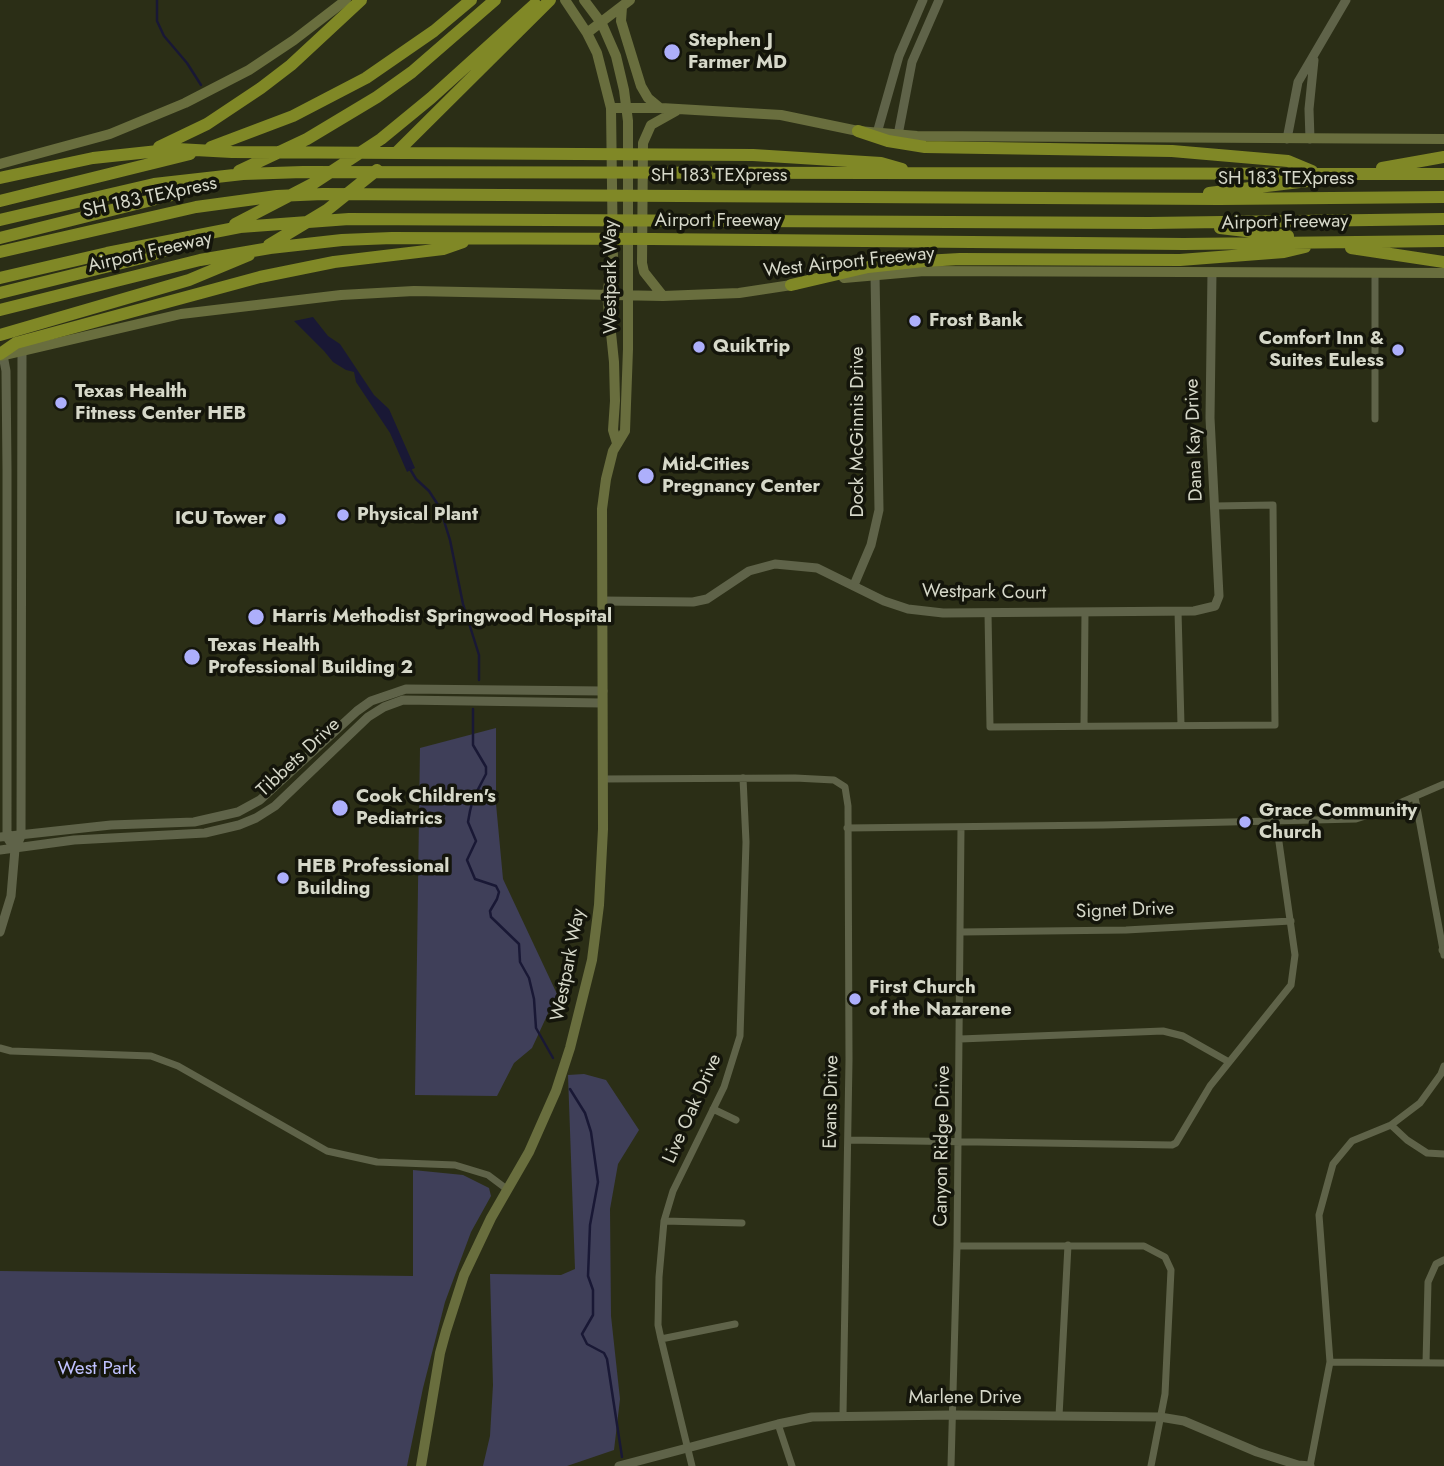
<!DOCTYPE html>
<style>
body{margin:0}
canvas{display:block;background:#2b2e16}
</style>
<canvas width="1444" height="1466"></canvas>
<script>
const ctx = document.querySelector('canvas').getContext('2d');
ctx.lineJoin = 'round';
function paint(path, color) { ctx.fillStyle = color; ctx.fill(path, 'evenodd'); }
const toPath = rows => new Path2D(rows.map(r => 'M' + r).join(''));
function trace(path, color, width, dash) { ctx.strokeStyle = color; ctx.lineWidth = width; ctx.lineCap = dash ? 'butt' : 'round'; ctx.setLineDash(dash || []); ctx.stroke(path); }
function write(font, color, halo, rows, align = 'center') {
  ctx.font = font + ' Jost,sans-serif'; ctx.lineWidth = 7; ctx.setLineDash([]); ctx.textBaseline = 'middle'; ctx.strokeStyle = halo; ctx.fillStyle = color; for (const [text, x, y, turn = 0] of rows) {
    ctx.save(); ctx.translate(x, y); ctx.rotate((+turn || 0) * Math.PI / 180); ctx.textAlign = isNaN(turn) ? turn : align; if (halo) ctx.strokeText(text, 0, 0); ctx.fillText(text, 0, 0); ctx.restore();
  }
}
paint(toPath([
 [496,728,496,804,503,879,557,994,532,1048,514,1063,497,1096,415,1095,420,748],
 [584,1074,606,1080,639,1130,618,1164,610,1209,611,1316,620,1399,614,1450,567,1466,483,1466,490,1436,493,1385,490,1274,561,1275,575,1269,568,1075],
 [413,1170,463,1175,489,1188,491,1196,471,1232,445,1302,423,1388,407,1466,0,1466,0,1271,413,1276]
]), '#3f3f59');
paint(toPath([
 [313,317,328,336,340,344,374,395,389,409,415,468,407,472,390,433,356,382,354,372,346,370,333,362,324,351,294,321]
]), '#191835');
trace(toPath([
 [157,0,157,21,164,36,187,63,201,85],
 [410,469,416,479,429,491,440,508,450,540,463,604,479,655,479,680],
 [473,709,473,745,486,767,486,774,473,799,470,811,468,822,476,841,467,860,475,879,496,886,499,892,497,899,490,911,491,917,519,944,520,962,529,978,534,999,536,1028,553,1058],
 [570,1089,585,1113,591,1132,598,1182,590,1225,589,1251,588,1276,593,1290,593,1315,582,1334,587,1344,604,1353,607,1359,622,1457]
]), '#191835', 2.5);
trace(toPath([
 [1375,419,1375,273],
 [1178,611,1181,725],
 [988,613,990,727,1275,725,1273,505,1215,506],
 [1084,726,1085,612],
 [602,779,795,778,834,780,845,787,848,806,849,1060,843,1415],
 [1415,797,1444,955],
 [847,828,1103,825,1356,819,1381,811,1444,784],
 [961,932,1126,930,1291,921],
 [960,1039,1163,1031,1183,1036,1229,1062],
 [0,1048,11,1051,151,1056,178,1066,327,1151,377,1162,455,1165,488,1175,508,1190],
 [713,1109,736,1120],
 [1391,1125,1407,1140,1427,1153,1444,1154],
 [848,1140,1172,1145,1176,1143,1210,1086,1291,985,1295,955,1276,821],
 [664,1221,742,1223],
 [957,1246,1144,1246,1165,1257,1171,1270,1165,1394,1151,1466],
 [661,1339,735,1324],
 [1330,1362,1444,1363],
 [1426,1363,1428,1282,1436,1264,1444,1260],
 [1059,1416,1068,1245],
 [778,1424,792,1466],
 [692,1466,661,1339,658,1325,659,1277,664,1221,673,1191,724,1087,740,1036,746,842,743,778],
 [951,1466,957,1246,961,827],
 [1310,1466,1330,1362,1319,1215,1333,1164,1352,1141,1391,1125,1420,1103,1441,1074,1444,1066]
]), '#5f6349', 7);
trace(toPath([
 [877,133,899,56,923,0],
 [898,135,912,62,939,0],
 [1287,139,1298,82,1346,0],
 [1310,139,1309,109,1314,60],
 [3,355,6,371,7,469,7,837,10,842],
 [854,585,871,545,879,510,875,274],
 [603,601,693,602,707,599,749,571,775,564,817,568,884,601,908,609,943,613,1194,611,1215,606,1219,596,1210,418,1212,272],
 [0,837,111,825,194,822,238,812,260,800,357,711,371,701,406,689,603,691],
 [0,850,74,840,205,833,239,825,256,818,275,806,368,717,384,707,403,700,602,703],
 [0,932,11,896,15,849,21,836,22,351],
 [1443,950,1444,950],
 [619,1466,778,1424,812,1417,953,1415,1160,1417,1184,1421,1257,1452,1298,1465,1310,1466]
]), '#5f6349', 9);
trace(toPath([
 [565,0,587,33,597,53,611,108,613,262,607,294,614,362,615,401,613,430,617,443],
 [622,7,621,21,641,86,648,98,660,108],
 [587,33,630,0],
 [611,108,661,108,781,115,858,131,917,136,1444,139],
 [0,164,110,134,185,103,249,70,294,40,346,0],
 [844,278,924,271,1444,273],
 [663,296,644,272,642,263,643,143,651,125,676,111],
 [1,356,181,314,341,295,414,291,663,296,739,293,798,284],
 [421,1466,440,1353,446,1331,464,1275,491,1218,529,1152,556,1091,570,1048,592,960,599,905,603,829,602,509,606,479,613,451,625,431,628,349,628,121,624,90,616,56,602,24,584,0]
]), '#696e3e', 10);
trace(toPath([
 [858,131,888,141,925,147,1172,151,1288,161,1312,171],
 [159,147,207,124,261,88,291,65,361,0],
 [211,147,293,116,366,78,434,31,471,0],
 [396,153,550,0],
 [1382,168,1444,157],
 [239,171,307,139,377,97,412,72,495,0],
 [0,178,93,158,177,149,232,152,753,155,881,163,902,169],
 [1209,193,1316,180],
 [0,201,190,154],
 [0,220,154,184,243,174,303,172,1444,174],
 [235,224,314,183,381,139,431,98,535,4],
 [1220,228,1288,236],
 [0,238,168,196,213,181],
 [269,245,327,210,377,170],
 [1351,248,1444,262],
 [0,252,196,207,277,196,323,194,1219,199,1444,197],
 [0,278,107,253,240,227,349,219,1149,223,1444,219],
 [791,285,868,267,924,261,960,259,1180,260,1284,252,1305,247],
 [0,293,142,258,189,243],
 [0,310,200,260,270,248,342,240,392,238,652,239,1184,244,1444,241],
 [0,335,189,280,249,255],
 [0,354,16,343,260,277,334,262,443,249,463,242]
]), '#808826', 12);
for (const [x, y, r, color] of [
 [672,52,9,"#adaffb"],
 [915,321,7,"#adaffb"],
 [699,347,7,"#adaffb"],
 [1398,350,7,"#adaffb"],
 [61,403,7,"#adaffb"],
 [646,476,9,"#adaffb"],
 [343,515,7,"#adaffb"],
 [280,519,7,"#adaffb"],
 [256,617,9,"#adaffb"],
 [192,657,9,"#adaffb"],
 [340,808,9,"#adaffb"],
 [1245,822,7,"#adaffb"],
 [283,878,7,"#adaffb"],
 [855,999,7,"#adaffb"]
]) { const dot = new Path2D(); dot.arc(x, y, r, 0, 2 * Math.PI); ctx.fillStyle = color; ctx.fill(dot); trace(dot, '#14150b', 2.5); }
write('bold 19px', '#d6d8c9', '#14150b', [
 ["Stephen J",688,41],
 ["Farmer MD",688,63],
 ["Frost Bank",929,321],
 ["Comfort Inn &",1384,339,"right"],
 ["Suites Euless",1384,361,"right"],
 ["QuikTrip",713,347],
 ["Texas Health",75,392],
 ["Fitness Center HEB",75,414],
 ["Mid-Cities",662,465],
 ["Pregnancy Center",662,487],
 ["Physical Plant",357,515],
 ["ICU Tower",266,519,"right"],
 ["Harris Methodist Springwood Hospital",272,617],
 ["Texas Health",208,646],
 ["Professional Building 2",208,668],
 ["Cook Children's",356,797],
 ["Pediatrics",356,819],
 ["Grace Community",1259,811],
 ["Church",1259,833],
 ["HEB Professional",297,867],
 ["Building",297,889],
 ["First Church",869,988],
 ["of the Nazarene",869,1010]
], 'left');
write('19px', '#d6d8c9', '#14150b', [
 ["SH 183 TEXpress",719,176],
 ["SH 183 TEXpress",1286,179],
 ["SH 183 TEXpress",150,198,-12],
 ["Airport Freeway",718,221],
 ["Airport Freeway",1285,223,-1],
 ["Airport Freeway",150,253,-13],
 ["West Airport Freeway",849,263,-6],
 ["Westpark Way",611,277,-90],
 ["Dock McGinnis Drive",858,432,-90],
 ["Dana Kay Drive",1195,440,-92],
 ["Westpark Court",984,593,1],
 ["Tibbets Drive",299,758,-43],
 ["Signet Drive",1125,911,-2],
 ["Westpark Way",569,965,-79],
 ["Evans Drive",832,1102,-89],
 ["Live Oak Drive",693,1109,-66],
 ["Canyon Ridge Drive",943,1146,-89],
 ["Marlene Drive",965,1398]
]);
write('19px', '#c0c2ff', '#14150b', [
 ["West Park",97,1369]
]);
</script>
